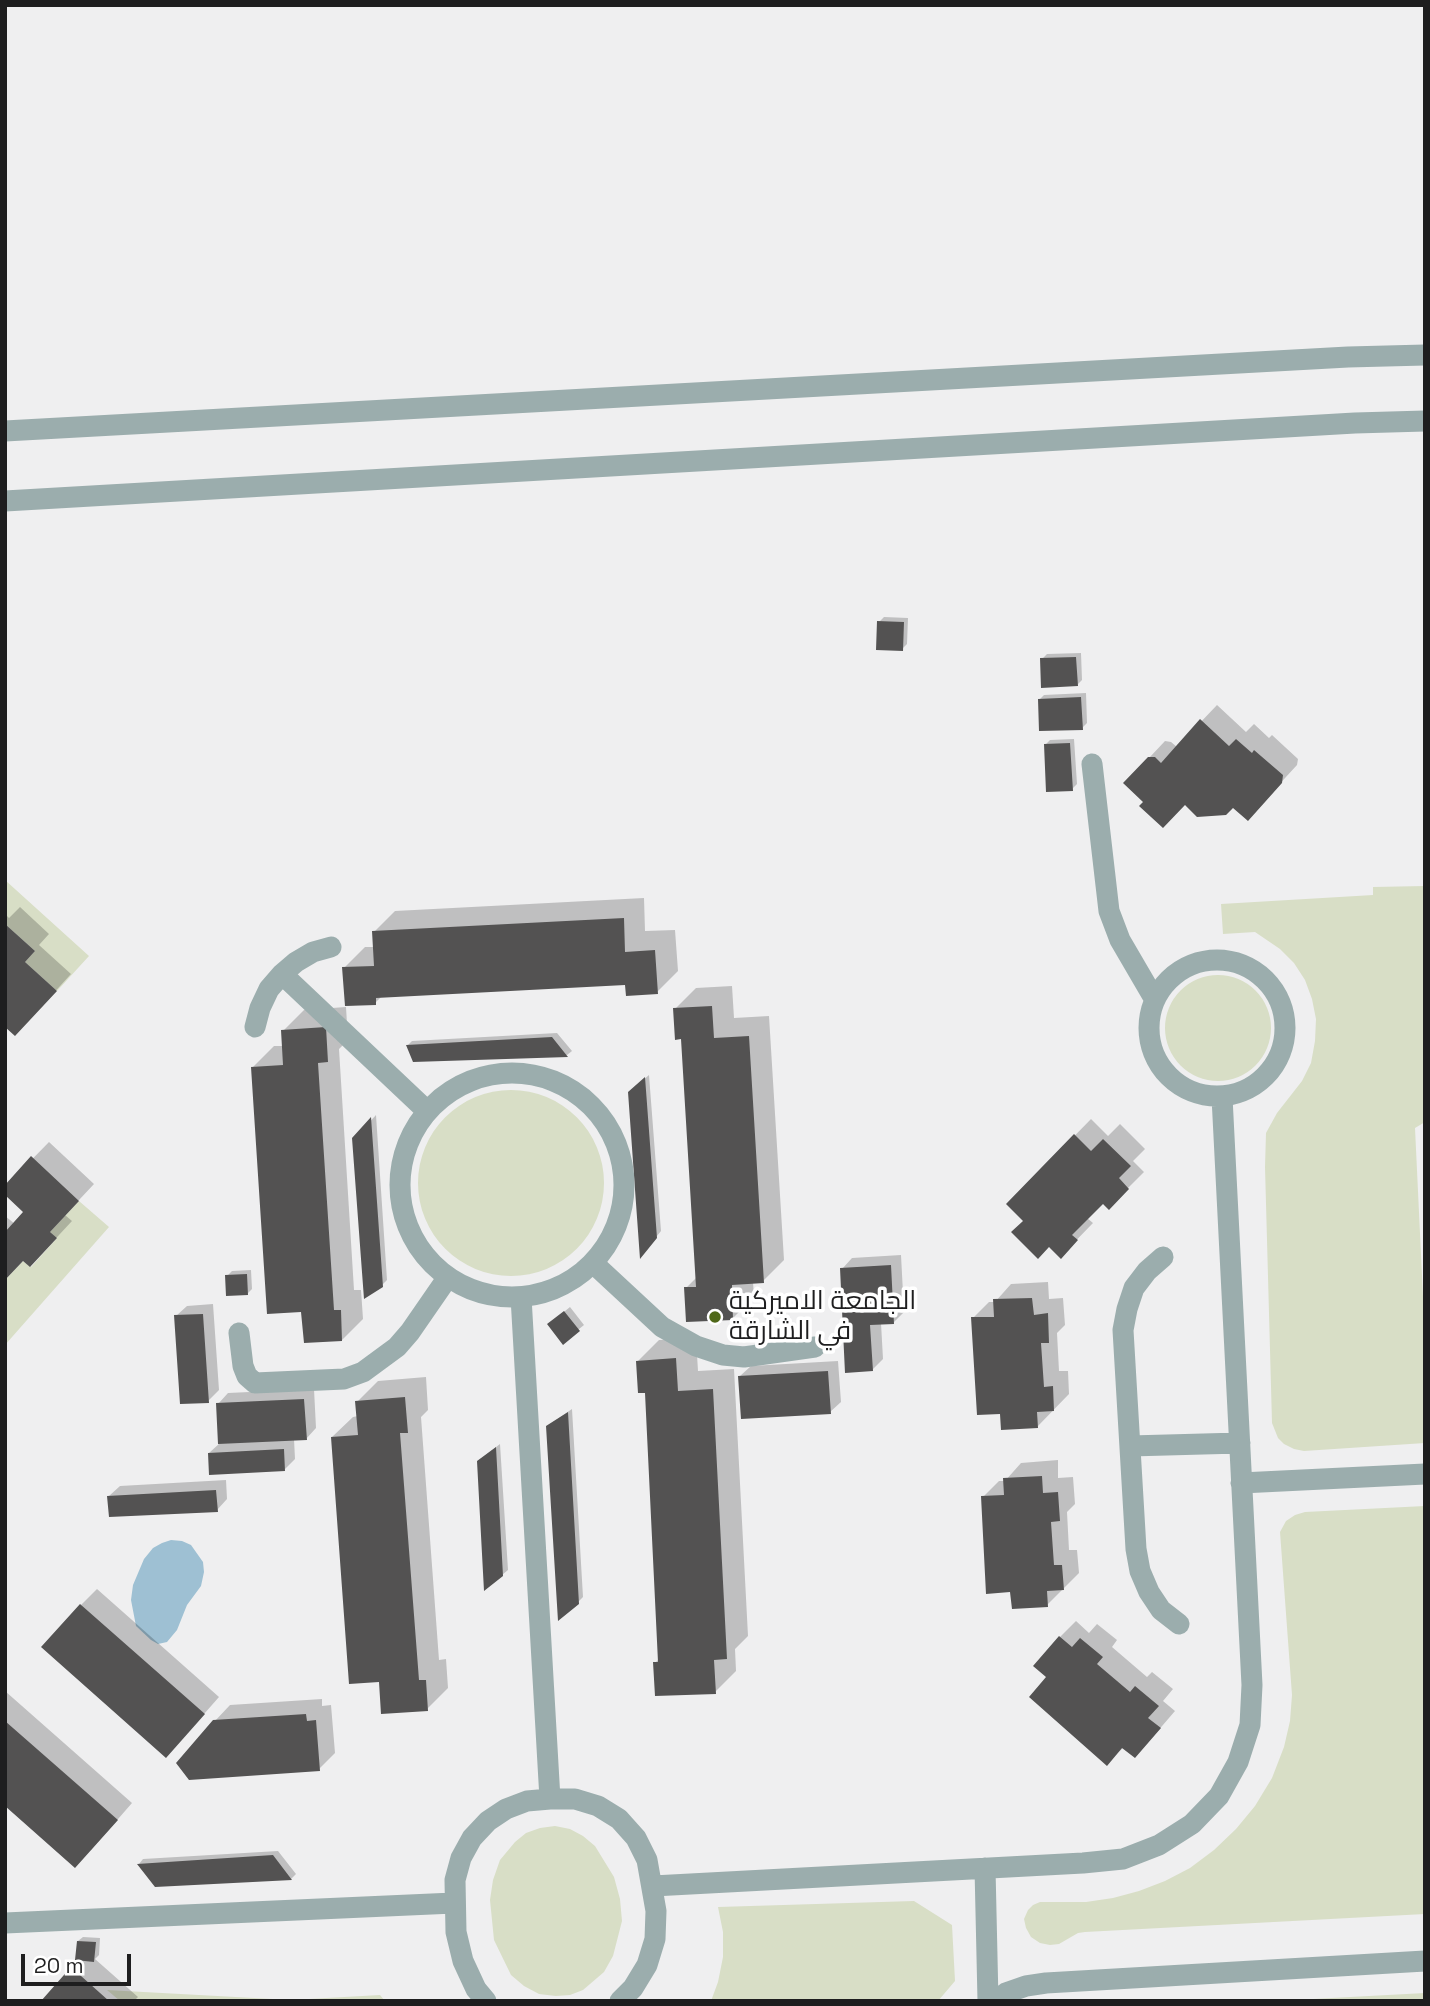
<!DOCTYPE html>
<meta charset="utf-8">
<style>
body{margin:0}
#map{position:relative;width:1430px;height:2006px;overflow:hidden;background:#efeff0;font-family:"Space Grotesk",sans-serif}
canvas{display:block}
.frame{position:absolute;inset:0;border:7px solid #1e1e1f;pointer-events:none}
.scale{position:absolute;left:21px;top:1954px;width:110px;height:32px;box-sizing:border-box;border:4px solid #1e1e1f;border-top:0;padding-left:9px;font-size:21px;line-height:24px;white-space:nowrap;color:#1e1e1f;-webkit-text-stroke:5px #fff;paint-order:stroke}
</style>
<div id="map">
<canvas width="1430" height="2006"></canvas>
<div class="frame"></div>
<div class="scale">20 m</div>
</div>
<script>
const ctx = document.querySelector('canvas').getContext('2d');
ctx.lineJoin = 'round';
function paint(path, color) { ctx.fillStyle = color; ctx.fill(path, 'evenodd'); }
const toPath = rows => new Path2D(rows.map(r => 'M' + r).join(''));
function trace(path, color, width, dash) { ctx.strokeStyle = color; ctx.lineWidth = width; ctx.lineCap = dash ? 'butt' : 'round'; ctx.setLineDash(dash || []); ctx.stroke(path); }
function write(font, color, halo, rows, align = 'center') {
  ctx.font = font + ' "Space Grotesk",Cairo,sans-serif'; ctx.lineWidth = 7; ctx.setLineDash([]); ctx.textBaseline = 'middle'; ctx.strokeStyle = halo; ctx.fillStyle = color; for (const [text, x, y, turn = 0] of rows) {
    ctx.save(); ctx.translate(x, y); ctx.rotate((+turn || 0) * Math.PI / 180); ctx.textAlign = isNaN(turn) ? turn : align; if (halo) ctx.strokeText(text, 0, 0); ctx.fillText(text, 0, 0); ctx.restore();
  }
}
paint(toPath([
 [5,880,89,956,57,991,25,962,35,951,5,924],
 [1425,886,1425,1122,1415,1128,1425,1339,1425,1443,1304,1451,1294,1449,1284,1444,1278,1438,1272,1423,1265,1167,1266,1133,1277,1113,1302,1081,1311,1063,1315,1041,1316,1019,1312,999,1305,980,1294,963,1280,949,1255,932,1223,934,1221,904,1373,895,1373,887],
 '1165 1028a53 53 0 1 1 106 0a53 53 0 1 1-106 0Z',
 '418 1183a93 93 0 1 1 186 0a93 93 0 1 1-186 0Z',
 [79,1201,109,1227,5,1345,5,1280,23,1261,31,1267,57,1238,50,1232],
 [1425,1506,1425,1914,1085,1932,1078,1933,1059,1944,1050,1945,1040,1943,1031,1937,1026,1928,1024,1919,1028,1910,1033,1905,1040,1902,1086,1902,1113,1898,1139,1891,1165,1881,1190,1868,1214,1850,1236,1829,1255,1806,1272,1778,1284,1747,1290,1721,1292,1695,1280,1532,1286,1521,1295,1515,1305,1512],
 [555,1826,570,1829,583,1836,595,1846,614,1877,620,1899,622,1921,613,1956,604,1972,583,1990,570,1995,556,1996,539,1994,524,1986,511,1975,494,1940,490,1900,493,1880,500,1860,515,1842,526,1833,540,1828],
 [914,1901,952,1925,955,1981,938,2001,711,2001,718,1982,723,1957,723,1932,718,1907],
 [107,1990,291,2000,380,1995,385,2001,120,2001],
 [1425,1993,1425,2001,1311,2001,1313,1999]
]), '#d8dec6');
paint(toPath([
 [171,1540,182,1541,191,1545,203,1562,204,1572,201,1586,187,1605,177,1630,167,1642,158,1644,151,1640,136,1626,131,1600,133,1585,144,1559,153,1548,162,1543]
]), '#9ec0d3');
paint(toPath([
 [884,617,908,618,907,644,902,649,879,622],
 [1081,653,1082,680,1077,685,1042,659,1047,654],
 [1086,693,1087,723,1082,728,1040,699,1044,695],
 [1217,705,1246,732,1254,724,1269,738,1272,735,1298,759,1297,765,1263,802,1233,805,1146,802,1149,758,1165,741,1171,742,1177,747],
 [1074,739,1077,784,1072,789,1045,745,1050,740],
 [644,898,645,931,675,930,678,971,657,992,627,983,382,996,375,1003,346,1006,344,968,365,947,374,947,374,932,395,911],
 [20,907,49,934,39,945,71,974,31,1018,5,976,5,914,9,918],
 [732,986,734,1018,769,1016,784,1260,763,1281,753,1282,754,1297,733,1318,686,1288,697,1277,683,1038,675,1009,696,988],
 [346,1007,348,1040,339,1049,354,1290,361,1290,363,1319,342,1340,303,1310,253,1067,274,1046,283,1046,283,1031,304,1010],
 [557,1033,572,1051,567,1055,414,1061,408,1045,412,1041],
 [649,1075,661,1231,644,1252,635,1087],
 [376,1115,387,1280,382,1285,354,1139],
 [1091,1119,1108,1136,1120,1124,1145,1149,1133,1161,1144,1172,1109,1207,1103,1201,1087,1218,1093,1223,1061,1256,1008,1204],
 [49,1142,94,1184,65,1215,72,1221,46,1249,24,1259,5,1279,5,1216,15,1224,26,1212,5,1187],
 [901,1255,904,1312,893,1323,881,1323,883,1359,872,1370,842,1269,852,1258],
 [251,1270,252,1289,247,1294,227,1276,232,1271],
 [1048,1282,1049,1299,1063,1298,1065,1325,1057,1333,1059,1371,1068,1371,1069,1394,1037,1427,1002,1412,973,1318,989,1302,995,1302,1011,1284],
 [213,1304,219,1390,208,1401,176,1316,187,1306],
 [570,1307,584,1325,563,1342,554,1320],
 [696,1338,698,1371,734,1369,748,1636,735,1649,736,1671,715,1692,655,1663,660,1658,647,1391,638,1361,659,1340],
 [838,1361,841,1402,830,1412,740,1376,751,1366],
 [426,1377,428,1410,421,1417,439,1660,446,1659,448,1688,427,1709,380,1680,332,1437,353,1417,358,1416,357,1402,378,1381],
 [314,1389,316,1428,306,1439,294,1439,295,1459,285,1469,209,1453,220,1443,218,1404,228,1393],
 [572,1409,583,1597,578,1602,553,1422],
 [500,1444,508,1570,502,1575,478,1461],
 [1058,1460,1058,1478,1073,1477,1075,1504,1067,1512,1069,1550,1077,1550,1079,1573,1047,1605,1012,1591,983,1497,999,1481,1005,1481,1021,1463],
 [226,1480,227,1499,217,1510,109,1496,120,1486],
 [97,1589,219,1697,182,1739,81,1605],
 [1076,1621,1089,1633,1097,1624,1117,1640,1112,1647,1147,1677,1152,1672,1173,1689,1163,1701,1175,1711,1150,1740,1124,1747,1107,1763,1049,1677,1060,1637],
 [5,1691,132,1803,91,1850,5,1804],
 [322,1699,322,1706,331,1705,335,1753,319,1769,214,1722,230,1705],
 [278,1851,296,1874,291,1879,156,1885,139,1864,143,1859],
 [83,1937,100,1938,99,1955,95,1959,138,1997,134,2001,43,2001,81,1959,78,1941]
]), '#0003');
paint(toPath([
 [877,621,904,622,903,651,876,650],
 [1076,657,1078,686,1041,688,1040,658],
 [1081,697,1083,730,1039,731,1038,699],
 [1200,719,1229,746,1236,739,1252,753,1254,750,1283,775,1282,783,1248,821,1233,808,1226,815,1197,817,1185,805,1163,828,1139,806,1143,802,1123,783,1148,757,1155,757,1161,763],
 [1070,743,1073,791,1046,792,1044,744],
 [624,918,625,952,655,950,658,994,626,996,625,985,376,998,376,1005,345,1006,342,967,374,966,372,931],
 [5,924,35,951,25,962,57,991,15,1036,5,1027,5,983,7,980,5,979],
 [712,1006,714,1038,749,1036,764,1283,732,1285,733,1320,686,1322,684,1287,696,1287,681,1039,675,1040,673,1008],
 [326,1027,328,1062,318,1063,334,1310,341,1310,342,1341,304,1343,301,1312,267,1314,251,1067,283,1065,281,1030],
 [552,1037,568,1057,413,1062,406,1045],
 [645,1077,657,1238,640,1259,628,1092],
 [371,1117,383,1287,364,1299,352,1138],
 [1074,1134,1091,1151,1103,1139,1131,1166,1119,1178,1129,1189,1109,1210,1103,1204,1072,1235,1078,1240,1061,1259,1049,1247,1038,1259,1011,1232,1023,1221,1006,1204],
 [31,1156,79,1201,50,1232,57,1238,30,1267,23,1261,5,1280,5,1232,23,1212,5,1195,5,1185],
 [891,1265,894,1324,870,1325,873,1371,845,1373,840,1268],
 [247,1274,248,1295,226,1296,225,1275],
 [1032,1298,1034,1315,1048,1313,1049,1343,1041,1343,1044,1387,1053,1386,1054,1411,1037,1412,1038,1428,1001,1430,1000,1414,977,1415,971,1317,994,1317,993,1299],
 [564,1311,580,1331,563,1345,547,1324],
 [203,1314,209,1403,180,1404,174,1315],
 [676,1358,678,1391,713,1389,727,1659,714,1660,716,1694,655,1696,653,1662,658,1662,645,1393,638,1393,636,1361],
 [828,1371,831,1414,741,1419,738,1376],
 [405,1397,408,1433,400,1433,419,1680,426,1680,428,1711,381,1714,379,1682,349,1684,331,1437,358,1435,355,1401],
 [304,1399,307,1440,218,1444,216,1403],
 [568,1412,579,1604,558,1621,546,1426],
 [496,1447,503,1576,484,1591,477,1461],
 [284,1449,285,1471,209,1475,208,1453],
 [1042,1476,1043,1493,1058,1492,1060,1521,1051,1522,1054,1565,1062,1565,1064,1590,1047,1591,1048,1607,1012,1609,1010,1592,986,1594,981,1496,1004,1495,1003,1478],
 [216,1490,218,1512,109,1517,107,1496],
 [80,1604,205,1714,166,1758,41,1647],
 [1059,1636,1072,1647,1080,1638,1103,1657,1097,1664,1130,1692,1135,1686,1159,1706,1148,1718,1161,1728,1135,1758,1122,1748,1107,1766,1029,1697,1046,1677,1033,1666],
 [306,1714,307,1721,316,1720,320,1771,189,1780,176,1763,213,1720],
 [5,1721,118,1820,75,1868,5,1806],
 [273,1855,292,1880,155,1887,137,1864],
 [77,1941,96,1942,94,1962,75,1960],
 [71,1967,109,2001,41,2001]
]), '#535252');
trace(toPath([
 [1092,764,1109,911,1120,940,1155,1000],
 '1149 1028a68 68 0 1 1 136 0a68 68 0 1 1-136 0Z',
 [282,974,427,1111],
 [255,1027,260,1008,269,989,282,974,296,962,313,952,331,947],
 '400 1185a112 112 0 1 1 224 0a112 112 0 1 1-224 0Z',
 [1163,1257,1147,1271,1134,1288,1127,1309,1123,1330,1136,1549,1140,1571,1149,1592,1161,1610,1179,1624],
 [593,1263,662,1327,696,1346,723,1355,744,1357,815,1347],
 [521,1297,550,1799],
 [239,1333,243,1366,247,1376,255,1383,344,1379,363,1372,397,1347,410,1332,448,1277],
 [1130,1446,1240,1443],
 [1241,1483,1425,1474],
 [985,1868,988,2001],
 [653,1886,1083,1863,1123,1859,1159,1845,1192,1824,1219,1796,1238,1762,1250,1725,1252,1685,1222,1097],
 [5,1923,454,1903],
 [486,2001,476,1989,463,1961,456,1932,455,1880,461,1858,472,1838,488,1821,506,1809,527,1801,550,1799,575,1799,598,1806,619,1819,636,1838,647,1860,656,1911,655,1939,647,1965,633,1988,620,2001],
 [995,2001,1006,1993,1026,1986,1046,1983,1425,1961]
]), '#9badad', 21);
trace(toPath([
 [5,431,1348,357,1425,355],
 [5,501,1355,423,1425,421]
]), '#9badad', 21);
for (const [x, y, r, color] of [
 [715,1317,7,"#4f6819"]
]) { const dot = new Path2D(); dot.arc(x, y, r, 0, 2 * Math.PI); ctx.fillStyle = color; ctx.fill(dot); trace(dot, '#fff', 2.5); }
write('26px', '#1e1e1f', '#fff', [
 ["الجامعة الاميركية",729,1302],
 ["في الشارقة",729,1332]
], 'left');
</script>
